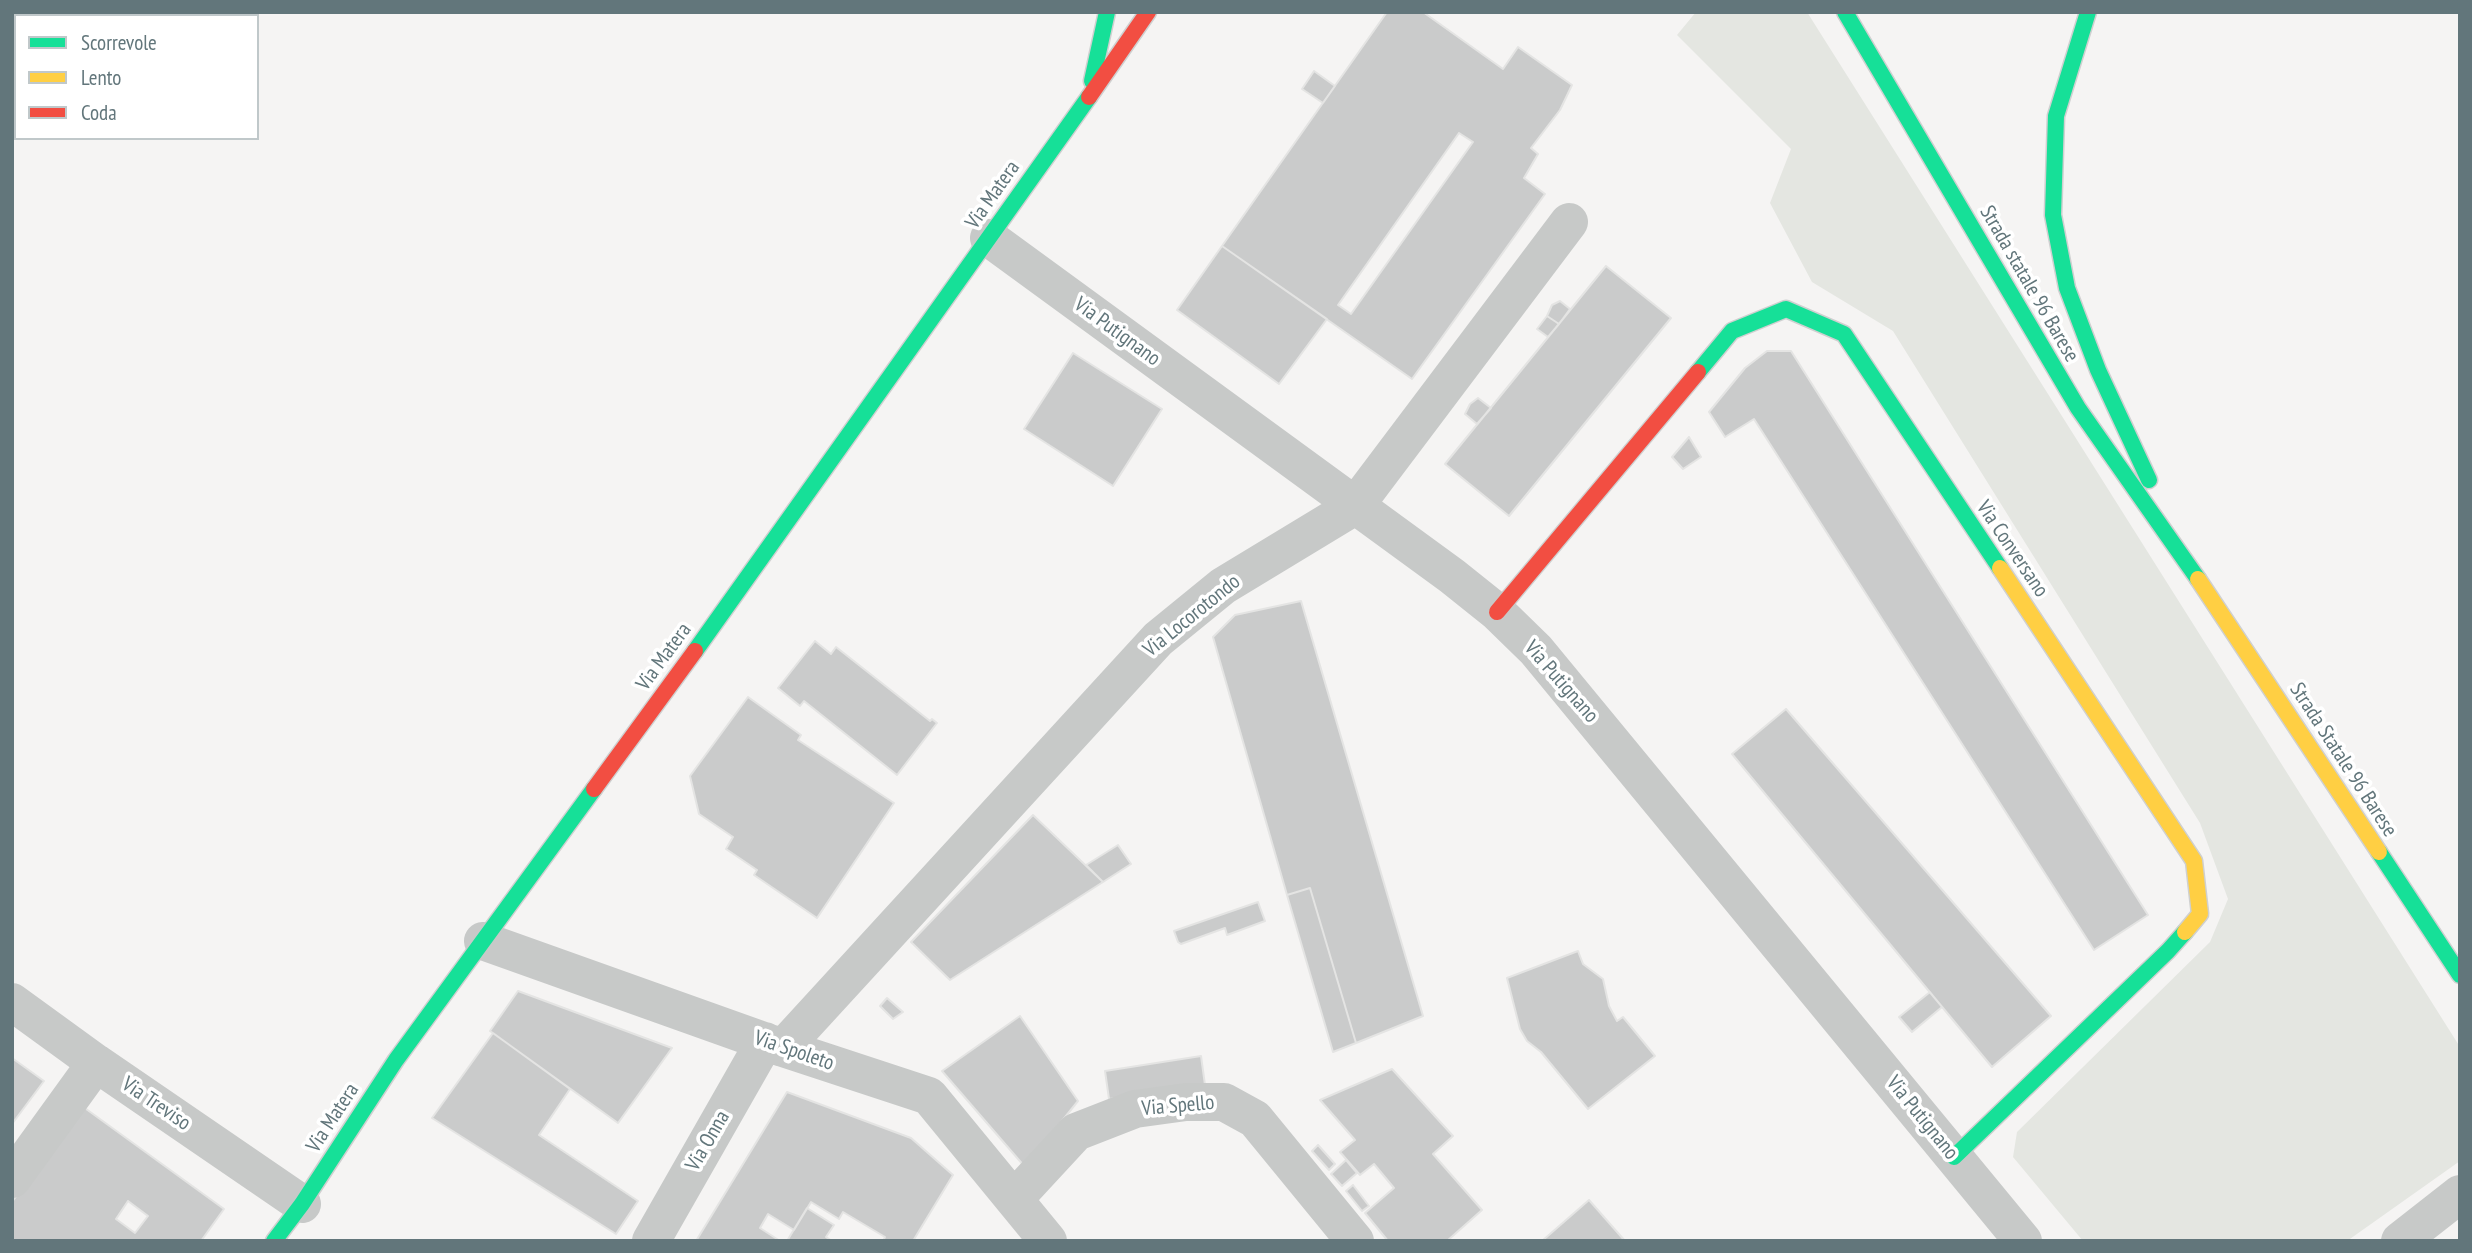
<!DOCTYPE html>
<style>
body{margin:0}
#map{position:relative;width:2472px;height:1253px;overflow:hidden;background:#f5f4f3;font-family:"PT Sans Narrow",sans-serif}
canvas{display:block}
.frame{position:absolute;inset:0;border:14px solid #62767b;pointer-events:none}
.legend{position:absolute;left:14px;top:14px;width:245px;height:126px;box-sizing:border-box;background:#fff;border:2px solid #c0c8ca;margin:0;padding:9px 12px;list-style:none;font-size:21px;color:#62767b}
.legend li{display:flex;align-items:center;gap:14px;height:35px}
.legend b{width:35px;border:2px solid #c0c8ca}
</style>
<div id="map">
<canvas width="2472" height="1253"></canvas>
<div class="frame"></div>
<ul class="legend">
<li><b style="height:9px;background:#16e098"></b>Scorrevole</li>
<li><b style="height:9px;background:#ffcf43"></b>Lento</li>
<li><b style="height:9px;background:#f24e42"></b>Coda</li>
</ul>
</div>
<script>
const ctx = document.querySelector('canvas').getContext('2d');
ctx.lineJoin = 'round';
function paint(path, color) { ctx.fillStyle = color; ctx.fill(path, 'evenodd'); }
const toPath = rows => new Path2D(rows.map(r => 'M' + r).join(''));
function trace(path, color, width, dash) { ctx.strokeStyle = color; ctx.lineWidth = width; ctx.lineCap = dash ? 'butt' : 'round'; ctx.setLineDash(dash || []); ctx.stroke(path); }
function write(font, color, halo, rows, align = 'center') {
  ctx.font = font + ' "PT Sans Narrow",sans-serif'; ctx.lineWidth = 7; ctx.setLineDash([]); ctx.textBaseline = 'middle'; ctx.strokeStyle = halo; ctx.fillStyle = color; for (const [text, x, y, turn = 0] of rows) {
    ctx.save(); ctx.translate(x, y); ctx.rotate((+turn || 0) * Math.PI / 180); ctx.textAlign = isNaN(turn) ? turn : align; if (halo) ctx.strokeText(text, 0, 0); ctx.fillText(text, 0, 0); ctx.restore();
  }
}
paint(toPath([
 [1696,12,1807,12,2460,1047,2460,1161,2347,1241,2083,1241,2013,1157,2017,1132,2210,942,2228,899,2200,823,1893,331,1812,282,1770,203,1791,149,1677,35]
]), '#e4e6e1');
const building = toPath([
 [1387,12,1423,12,1503,69,1518,47,1572,85,1560,110,1531,148,1538,154,1524,178,1545,194,1412,379,1222,246,1387,12],
 [1459,133,1473,142,1351,314,1338,305,1459,133],
 [1314,71,1335,86,1323,103,1302,89,1314,71],
 [1222,246,1327,319,1279,384,1177,310,1222,246],
 [1606,266,1671,318,1509,516,1445,464,1606,266],
 [1560,301,1570,309,1559,324,1547,316,1552,305,1560,301],
 [1547,316,1559,324,1548,337,1537,329,1547,316],
 [1767,351,1791,351,2148,915,2094,950,1754,419,1725,437,1709,412,1745,368,1767,351],
 [1073,353,1162,409,1113,486,1024,429,1073,353],
 [1478,398,1491,408,1477,424,1465,414,1470,404,1478,398],
 [1689,437,1701,457,1683,469,1672,457,1689,437],
 [1301,601,1423,1016,1356,1043,1310,888,1287,895,1213,637,1235,615,1301,601],
 [815,641,831,654,836,647,930,721,932,719,937,723,897,775,804,701,800,706,778,688,815,641],
 [748,697,801,735,798,740,894,803,817,918,754,875,757,870,726,849,733,837,699,814,690,776,748,697],
 [1786,709,2051,1016,1992,1067,1732,754,1786,709],
 [1033,815,1103,882,950,980,911,942,1033,815],
 [1118,845,1131,864,1103,882,1086,865,1118,845],
 [1310,888,1356,1043,1333,1052,1287,895,1310,888],
 [1258,902,1265,921,1227,935,1225,928,1181,944,1178,942,1174,931,1258,902],
 [1578,951,1583,964,1603,979,1609,1006,1617,1021,1623,1017,1655,1056,1588,1109,1541,1052,1527,1041,1520,1029,1507,978,1578,951],
 [518,991,672,1048,618,1123,490,1031,518,991],
 [1930,992,1942,1007,1912,1032,1899,1017,1930,992],
 [887,998,903,1012,893,1019,880,1006,887,998],
 [1020,1016,1078,1101,1025,1167,942,1071,1020,1016],
 [493,1033,570,1089,539,1135,638,1201,616,1234,432,1118,493,1033],
 [1201,1056,1205,1085,1109,1099,1105,1071,1201,1056],
 [12,1058,44,1081,12,1124,12,1058],
 [1392,1069,1453,1136,1433,1154,1482,1210,1447,1241,1388,1241,1365,1213,1394,1188,1374,1164,1360,1175,1340,1152,1355,1140,1320,1100,1392,1069],
 [787,1092,911,1138,953,1175,913,1241,883,1241,885,1237,843,1212,839,1219,811,1202,794,1230,768,1214,760,1228,780,1241,696,1241,787,1092],
 [82,1106,224,1209,201,1241,12,1241,12,1202,82,1106],
 [128,1201,148,1216,135,1233,116,1219,128,1201],
 [1318,1145,1335,1164,1329,1170,1312,1151,1318,1145],
 [1346,1160,1357,1173,1342,1186,1331,1174,1346,1160],
 [1353,1185,1369,1206,1362,1211,1346,1191,1353,1185],
 [1589,1200,1625,1241,1542,1241,1589,1200],
 [807,1208,834,1225,826,1237,832,1241,787,1241,807,1208]
]);
paint(building, '#cacbcb');
trace(building, '#e4e4e3', 2);
const fast = toPath([
 [1845,12,2078,408,2198,579],
 [2088,12,2056,116,2053,215,2067,288,2098,370,2149,480],
 [1092,81,1107,12],
 [1698,372,1732,331,1786,309,1844,334,2000,568],
 [695,651,1089,97],
 [2379,852,2460,975],
 [1954,1157,2168,951,2185,932],
 [274,1241,302,1204,396,1060,594,789]
]);
const slow = toPath([
 [2000,568,2194,861,2200,914,2185,932],
 [2198,579,2379,852]
]);
const jam = toPath([
 [1089,97,1148,12],
 [1497,612,1698,372],
 [594,789,695,651]
]);
trace(fast, '#cfd0d0', 19);
trace(slow, '#cfd0d0', 19);
trace(jam, '#cfd0d0', 19);
trace(toPath([
 [989,238,1452,576,1497,612,1536,650,2023,1241],
 [483,941,783,1048,929,1096,1048,1241],
 [12,1002,96,1063,302,1204],
 [783,1048,1158,639,1223,586,1355,506,1569,222],
 [12,1179,96,1063],
 [1014,1199,1076,1132,1135,1109,1186,1102,1224,1102,1255,1119,1355,1241],
 [651,1241,765,1041],
 [2400,1241,2460,1194]
]), '#c7c9c8', 38);
trace(fast, '#16e098', 16);
trace(slow, '#ffcf43', 16);
trace(jam, '#f24e42', 16);
write('21px', '#62767b', '#fff', [
 ["Via Matera",993,195,-55],
 ["Strada statale 96 Barese",2029,284,60],
 ["Via Putignano",1117,332,36],
 ["Via Conversano",2012,549,56],
 ["Via Locorotondo",1192,616,-39],
 ["Via Matera",664,657,-54],
 ["Via Putignano",1561,682,49],
 ["Strada Statale 96 Barese",2343,760,57],
 ["Via Spoleto",794,1051,19],
 ["Via Treviso",156,1104,34],
 ["Via Spello",1178,1106,-5],
 ["Via Matera",333,1118,-57],
 ["Via Putignano",1922,1118,51],
 ["Via Onna",708,1141,-60]
]);
</script>
